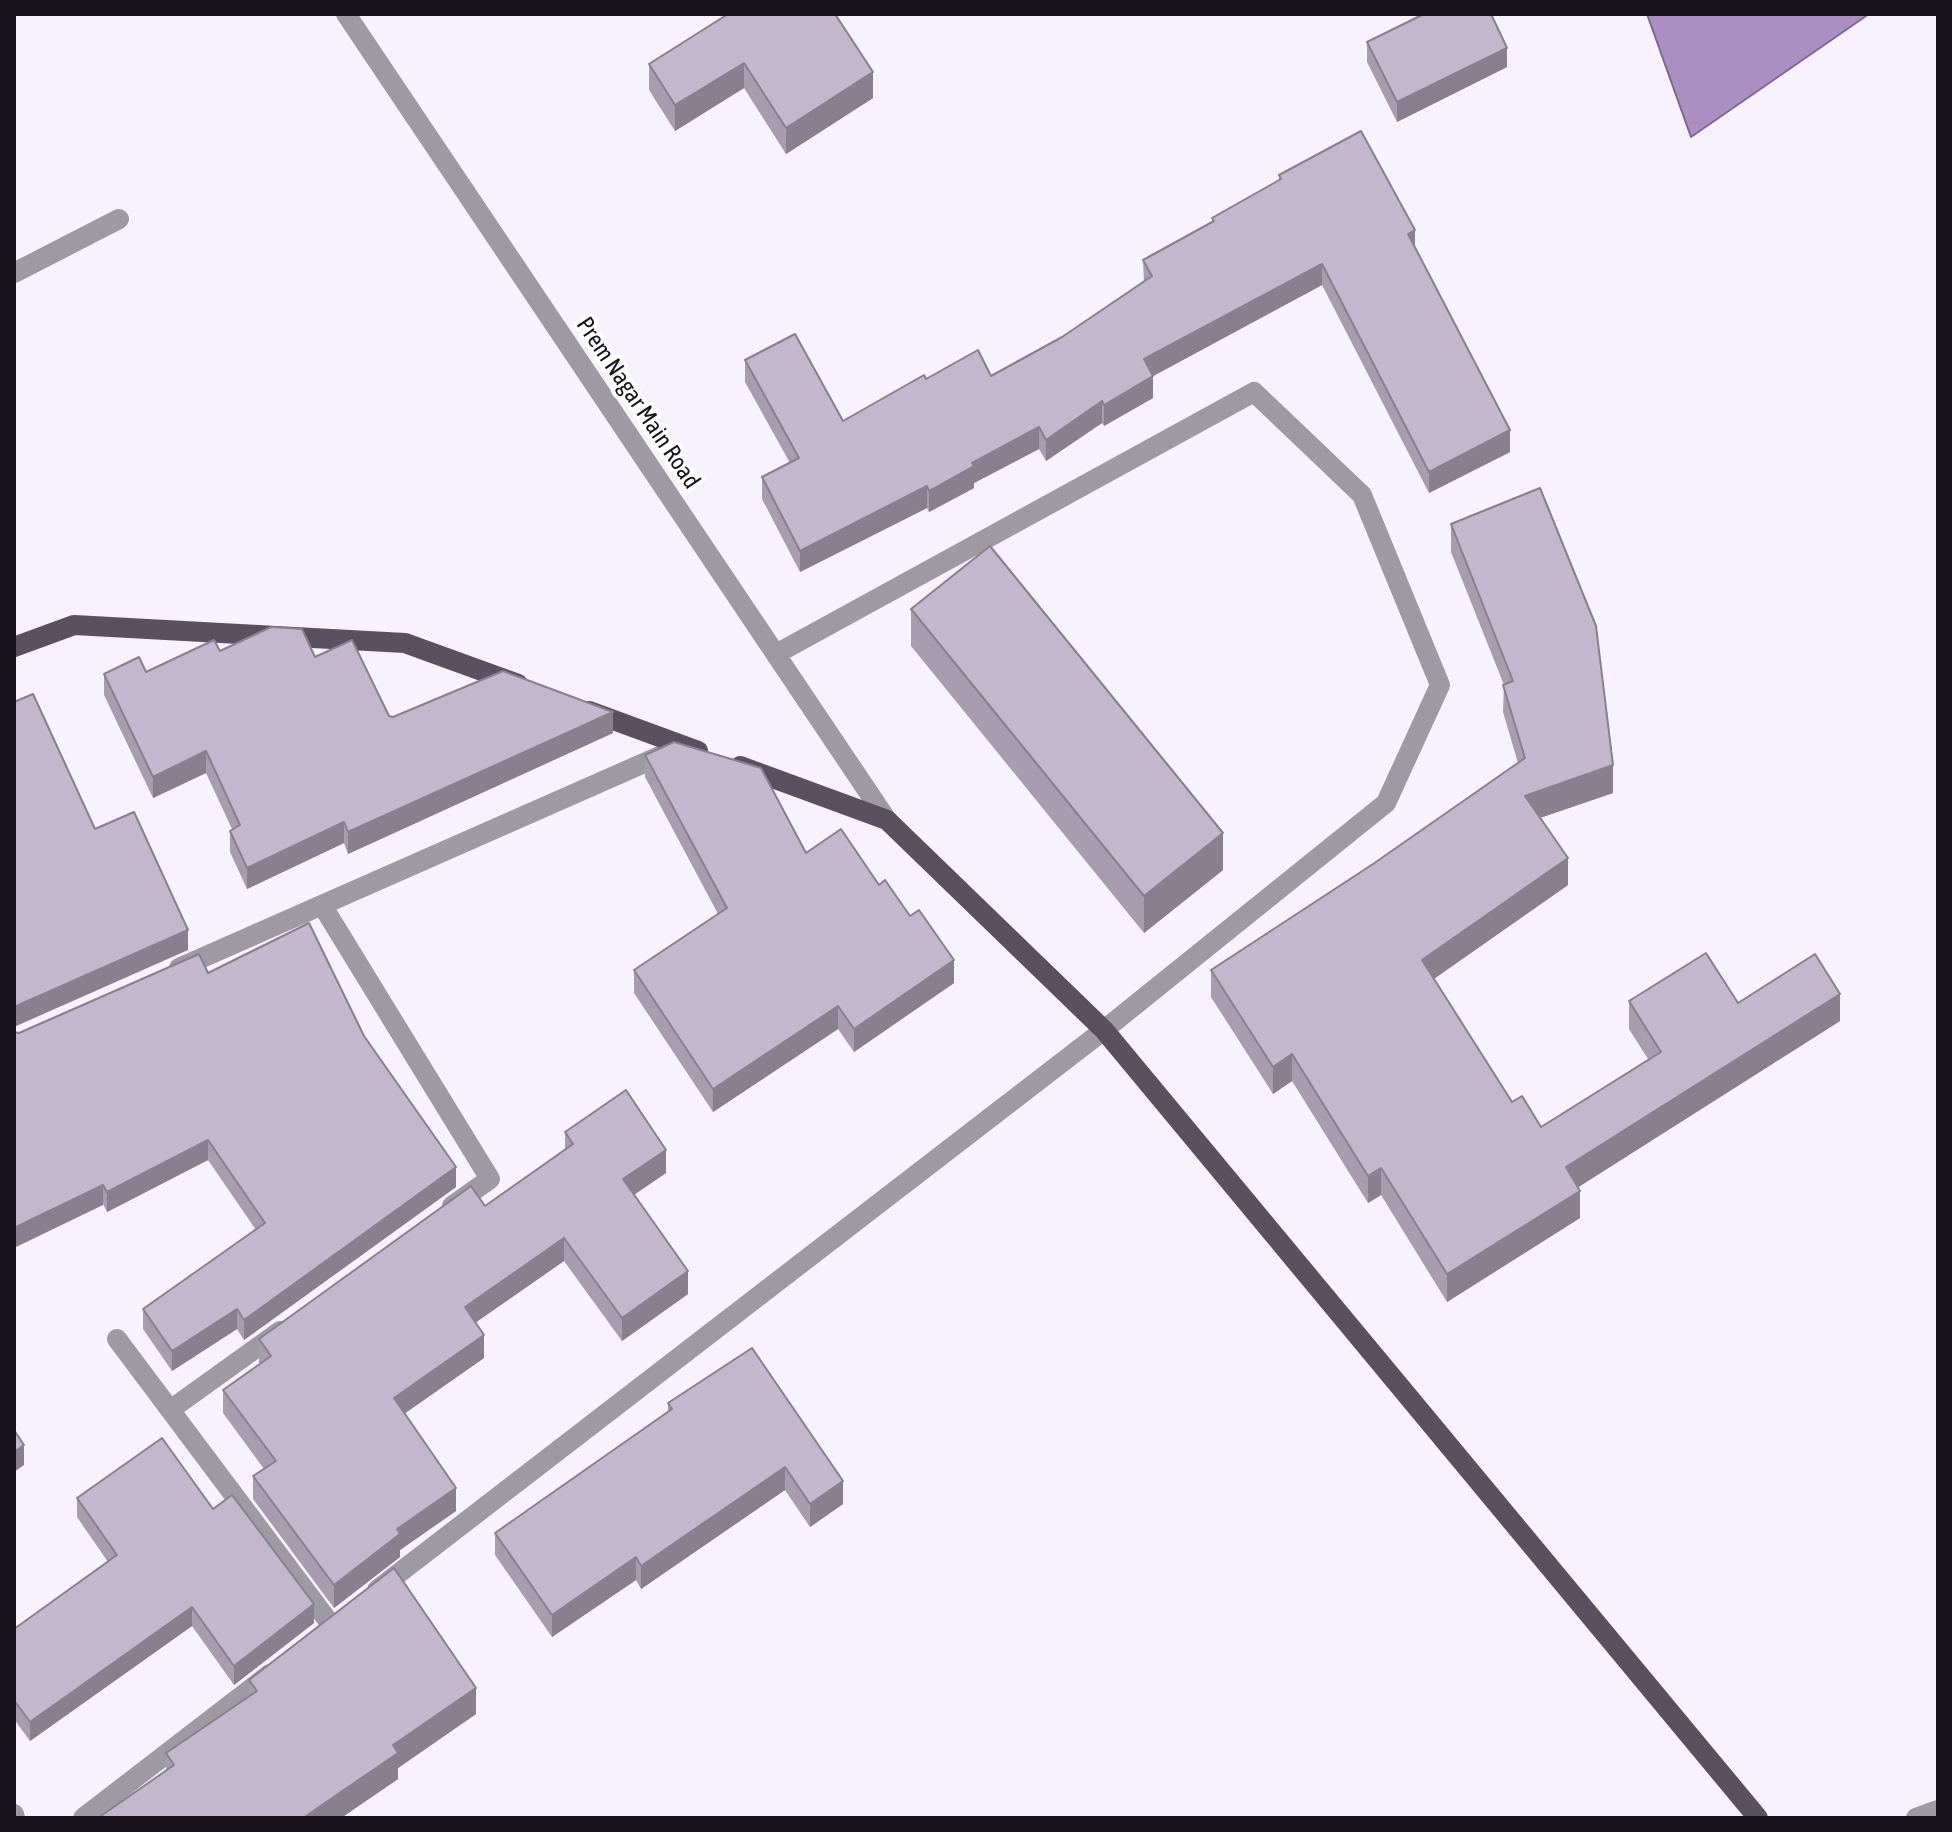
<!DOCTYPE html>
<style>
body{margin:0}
#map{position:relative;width:1952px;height:1832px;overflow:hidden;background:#f8f1fe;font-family:"Asap Condensed",sans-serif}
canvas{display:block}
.frame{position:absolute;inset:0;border:16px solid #17131b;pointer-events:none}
</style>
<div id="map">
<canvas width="1952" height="1832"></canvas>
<div class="frame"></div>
</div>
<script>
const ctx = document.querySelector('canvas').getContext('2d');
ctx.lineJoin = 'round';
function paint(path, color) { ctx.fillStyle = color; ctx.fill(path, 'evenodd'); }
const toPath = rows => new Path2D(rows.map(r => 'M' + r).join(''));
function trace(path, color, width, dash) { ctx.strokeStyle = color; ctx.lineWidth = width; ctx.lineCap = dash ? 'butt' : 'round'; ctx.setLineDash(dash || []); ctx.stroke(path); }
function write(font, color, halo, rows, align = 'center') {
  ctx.font = font + ' "Asap Condensed",sans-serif'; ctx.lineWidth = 8; ctx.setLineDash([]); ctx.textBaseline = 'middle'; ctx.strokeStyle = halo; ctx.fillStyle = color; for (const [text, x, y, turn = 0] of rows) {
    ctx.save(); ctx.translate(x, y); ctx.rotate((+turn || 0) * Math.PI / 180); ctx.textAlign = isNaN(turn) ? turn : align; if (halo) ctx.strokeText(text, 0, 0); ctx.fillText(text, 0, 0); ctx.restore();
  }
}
const water = toPath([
 [1647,14,1869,14,1691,137,1647,14]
]);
paint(water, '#ab8ec2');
trace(water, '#7f6990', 2);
trace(toPath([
 [14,273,119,219],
 [322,905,490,1179,452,1206],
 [179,968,669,752],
 [117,1339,332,1626],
 [170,1410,280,1331],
 [377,1590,1104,1030,1386,803,1440,685,1362,495,1254,392,776,654],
 [14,1814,15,1818],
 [83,1818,270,1674],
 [1916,1818,1938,1810]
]), '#9e9aa3', 20);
trace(toPath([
 [346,14,887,820]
]), '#9e9aa3', 20);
trace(toPath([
 [14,647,74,625,405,643,518,684],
 [589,711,698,751],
 [740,766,887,820,1104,1030,1758,1818]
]), '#595160', 20);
paint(toPath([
 [728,14,873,98,786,154,744,88,675,131,649,90,649,64],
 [1367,42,1507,67,1397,122,1367,62],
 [1279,175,1415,247,1510,452,1429,493,1322,285,1153,376,1153,398,1104,426,1102,423,1046,461,1039,449,974,483,974,488,929,512,927,508,800,572,762,499,762,477,790,463,745,382,745,360,843,421,926,379,991,376,1062,337,1144,282,1143,260,1212,222,1212,218,1279,180],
 [1451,524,1613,793,1540,818,1568,885,1434,979,1512,1102,1541,1127,1648,1059,1629,1029,1629,1001,1738,1003,1840,1021,1578,1187,1580,1218,1447,1302,1381,1195,1368,1203,1292,1081,1273,1094,1211,997,1211,970,1373,864,1518,763,1503,712,1504,685,1451,552],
 [911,609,1223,870,1144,933,911,646],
 [220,651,315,657,389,716,613,733,348,854,344,843,247,889,230,852,230,831,232,829,206,773,153,798,104,695,104,674,146,672],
 [645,755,806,853,879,885,954,983,854,1052,838,1029,713,1112,634,993,634,970,718,914,645,777],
 [208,973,364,1036,456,1187,244,1340,237,1329,172,1371,143,1329,143,1309,256,1230,208,1160,107,1212,19,1033],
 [565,1132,666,1173,634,1195,688,1294,622,1341,564,1261,476,1322,484,1358,405,1413,456,1511,400,1550,400,1557,334,1608,253,1499,253,1476,264,1469,223,1413,223,1390,260,1364,259,1362,259,1339,485,1206,565,1150],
 [752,1348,843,1504,810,1527,785,1490,641,1589,636,1580,552,1637,495,1555,495,1533,668,1412,668,1403],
 [77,1498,213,1509,314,1623,234,1685,192,1626,30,1741,14,1719,14,1629,108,1562,77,1517],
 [249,1680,476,1714,398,1768,398,1779,341,1818,98,1818,166,1771,166,1753,249,1696]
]), '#a79daf');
paint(toPath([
 [1507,48,1507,67,1397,122,1397,102],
 [744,63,744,88,675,131,675,105],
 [873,72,873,98,786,154,786,128],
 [1415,230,1415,251,1408,234],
 [1322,264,1322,285,1144,381,1144,359],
 [1153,376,1153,398,1104,426,1104,405],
 [1102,401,1102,423,1046,461,1046,440],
 [1039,427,1039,449,974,483,974,488,929,512,929,491,972,463],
 [1510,430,1510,452,1429,493,1429,472],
 [927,486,927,508,800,572,800,551],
 [613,712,613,733,348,854,348,832],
 [206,751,206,773,153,798,153,777],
 [1613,765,1613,793,1525,823,1525,796],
 [344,822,344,843,247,889,247,868],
 [1223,833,1223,870,1144,933,1144,896],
 [1568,858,1568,885,1422,987,1422,960],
 [188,930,188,950,14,1027,14,1007],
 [954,960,954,983,854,1052,854,1029],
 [1840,994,1840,1021,1566,1195,1566,1167],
 [838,1006,838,1029,713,1112,713,1089],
 [1292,1054,1292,1081,1273,1094,1273,1067],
 [208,1140,208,1160,107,1212,107,1192],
 [666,1150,666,1173,623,1202,623,1179],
 [456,1167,456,1187,244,1340,244,1320],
 [1381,1168,1381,1195,1368,1203,1368,1176],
 [103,1185,103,1205,14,1248,14,1228],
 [1580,1191,1580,1218,1447,1302,1447,1274],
 [564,1238,564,1261,465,1330,465,1307],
 [688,1271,688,1294,622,1341,622,1318],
 [237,1309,237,1329,172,1371,172,1351],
 [484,1335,484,1358,394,1421,394,1398],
 [24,1445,24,1465,14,1472,14,1452],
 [785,1467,785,1490,641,1589,641,1566],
 [843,1481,843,1504,810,1527,810,1504],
 [456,1488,456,1511,400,1550,400,1557,334,1608,334,1585,397,1529],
 [636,1557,636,1580,552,1637,552,1615],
 [314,1604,314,1623,234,1685,234,1666],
 [192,1607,192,1626,30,1741,30,1722],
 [476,1688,476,1714,398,1768,398,1779,341,1818,303,1818,393,1745]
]), '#88808f');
const building = toPath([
 [728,14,835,14,873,72,786,128,744,63,675,105,649,64,728,14],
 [1424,14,1491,14,1507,48,1397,102,1367,42,1424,14],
 [1361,131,1415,230,1408,234,1510,430,1429,472,1322,264,1144,359,1153,376,1104,405,1102,401,1046,440,1039,427,972,463,974,466,929,491,927,486,800,551,762,477,799,458,745,360,795,334,843,421,924,375,926,379,978,350,991,376,1062,337,1152,276,1143,260,1214,221,1212,218,1281,179,1279,175,1361,131],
 [1540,488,1596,626,1613,765,1525,796,1568,858,1422,960,1512,1102,1522,1096,1541,1127,1661,1052,1629,1001,1706,953,1738,1003,1815,954,1840,994,1566,1167,1580,1191,1447,1274,1381,1168,1368,1176,1292,1054,1273,1067,1211,970,1373,864,1525,758,1503,685,1513,681,1451,524,1540,488],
 [990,546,1223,833,1144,896,911,609,990,546],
 [271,627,302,629,315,657,352,640,389,716,393,717,503,671,613,712,348,832,344,822,247,868,230,831,240,825,206,751,153,777,104,674,139,657,146,672,214,640,220,651,271,627],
 [33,694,95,829,134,812,188,930,14,1007,14,702,33,694],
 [674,742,761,768,806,853,841,829,879,885,885,880,910,916,919,910,954,960,854,1029,838,1006,713,1089,634,970,727,908,645,755,674,742],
 [309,923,364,1036,456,1167,244,1320,237,1309,172,1351,143,1309,265,1223,208,1140,107,1192,103,1185,14,1228,14,1032,19,1033,199,954,208,973,309,923],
 [626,1090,666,1150,623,1179,688,1271,622,1318,564,1238,465,1307,484,1335,394,1398,456,1488,397,1529,400,1534,334,1585,253,1476,276,1461,223,1390,271,1356,259,1339,471,1186,485,1206,573,1144,565,1132,626,1090],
 [752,1348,843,1481,810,1504,785,1467,641,1566,636,1557,552,1615,495,1533,672,1409,668,1403,752,1348],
 [14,1430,24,1445,14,1452,14,1430],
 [162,1438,213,1509,232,1495,314,1604,234,1666,192,1607,30,1722,14,1700,14,1629,117,1555,77,1498,162,1438],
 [394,1568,476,1688,393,1745,398,1753,303,1818,98,1818,174,1765,166,1753,257,1691,249,1680,394,1568]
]);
paint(building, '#c2b7cc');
trace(building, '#88808f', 2);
write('24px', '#17131b', '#fff', [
 ["Prem Nagar Main Road",638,403,56]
]);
</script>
